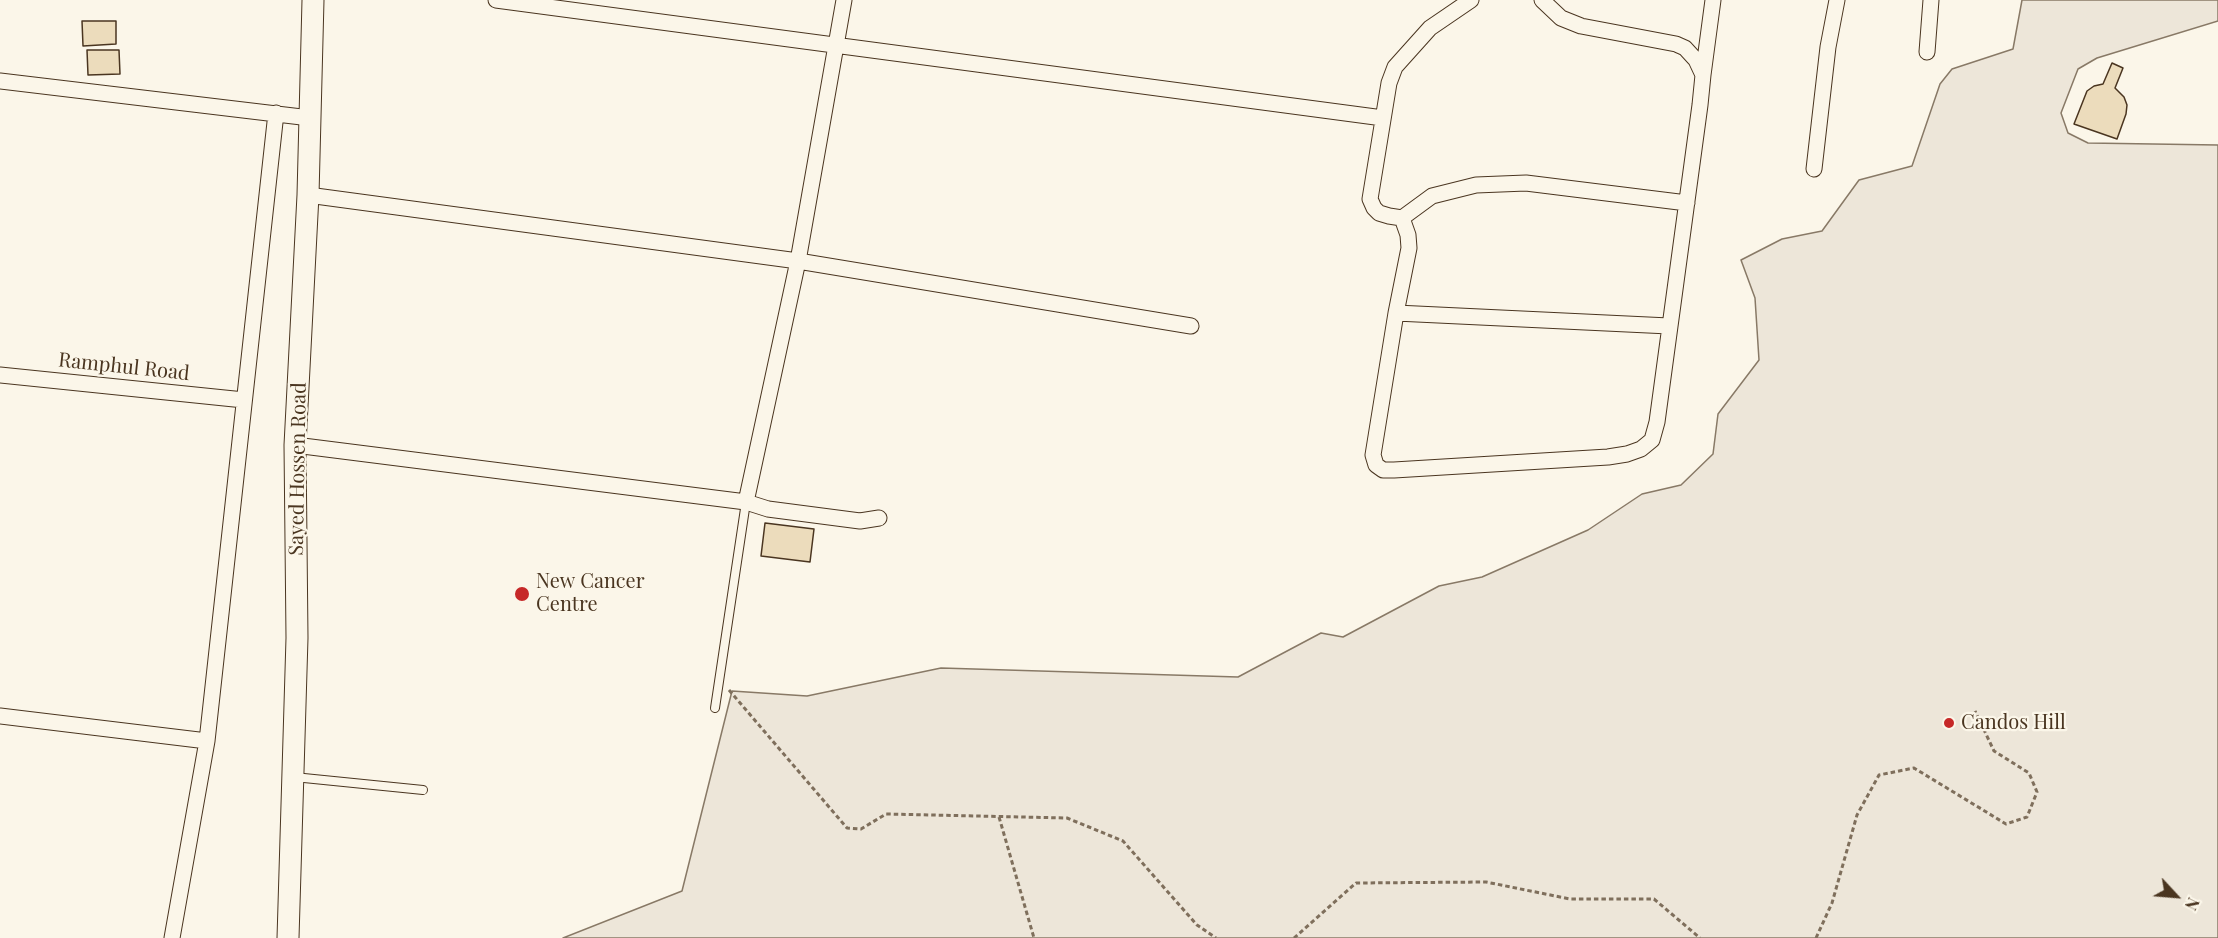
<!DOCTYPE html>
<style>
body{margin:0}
#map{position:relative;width:2218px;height:938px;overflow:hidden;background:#fbf6e9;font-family:"Playfair Display",serif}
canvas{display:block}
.north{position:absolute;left:2146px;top:866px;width:60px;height:60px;-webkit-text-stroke:4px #fbf6e9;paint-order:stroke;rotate:116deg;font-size:16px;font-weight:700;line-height:24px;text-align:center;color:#4a3520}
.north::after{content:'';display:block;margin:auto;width:21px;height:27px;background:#4a3520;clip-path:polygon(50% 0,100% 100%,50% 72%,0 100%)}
</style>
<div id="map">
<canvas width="2218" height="938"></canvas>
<div class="north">N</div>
</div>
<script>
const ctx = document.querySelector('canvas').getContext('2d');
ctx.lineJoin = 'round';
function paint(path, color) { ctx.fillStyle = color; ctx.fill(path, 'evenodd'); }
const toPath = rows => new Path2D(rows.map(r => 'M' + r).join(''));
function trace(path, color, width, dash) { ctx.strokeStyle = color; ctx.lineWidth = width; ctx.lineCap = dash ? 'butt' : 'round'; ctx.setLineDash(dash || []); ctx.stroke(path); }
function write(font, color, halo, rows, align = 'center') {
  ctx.font = font + ' "Playfair Display",serif'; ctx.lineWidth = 4.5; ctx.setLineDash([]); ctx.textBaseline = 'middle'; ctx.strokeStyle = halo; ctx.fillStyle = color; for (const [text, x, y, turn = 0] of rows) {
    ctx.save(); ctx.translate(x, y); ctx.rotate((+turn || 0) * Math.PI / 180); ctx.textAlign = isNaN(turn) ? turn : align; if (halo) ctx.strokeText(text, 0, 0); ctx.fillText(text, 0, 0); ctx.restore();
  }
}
const green = toPath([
 [2022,0,2218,0,2218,21,2097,58,2078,69,2061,113,2068,133,2088,143,2218,145,2218,938,563,938,682,891,732,691,807,696,941,668,1238,677,1321,633,1343,637,1439,586,1482,577,1588,530,1642,494,1681,485,1713,454,1718,414,1759,360,1755,298,1741,260,1782,239,1822,231,1859,180,1912,166,1940,84,1952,69,2013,49,2022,0]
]);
paint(green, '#ede6d9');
trace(green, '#887966', 1.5);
const building = toPath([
 [82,21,116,21,116,44,83,46,82,21],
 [87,50,119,50,120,74,88,75,87,50],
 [2112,63,2123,68,2115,88,2124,97,2127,105,2126,114,2117,139,2074,124,2087,91,2094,86,2103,84,2112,63],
 [765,523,814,529,810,562,761,556,765,523]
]);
paint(building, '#ecdcbc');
trace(building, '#4a3520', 1.5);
const lane = toPath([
 [715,708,746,502],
 [294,777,423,790]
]);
const street = toPath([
 [496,0,1383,118],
 [1471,0,1430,28,1395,67,1389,83,1370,199,1374,208,1379,213,1389,216,1402,218,1432,196,1476,185,1526,183,1687,203],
 [1927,52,1931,0],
 [1703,75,1713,0],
 [0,81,310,118],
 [1814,169,1828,47,1837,0],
 [308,195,798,261,1191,326],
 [1402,218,1408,235,1409,248,1396,313,1373,455,1376,465,1383,470,1394,470,1608,457,1627,454,1641,449,1652,440,1657,422,1700,105,1703,75,1696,60,1685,48,1676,44,1581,26,1561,18,1542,0],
 [1396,313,1669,326],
 [0,375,244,400],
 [295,445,746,502,768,509,860,521,879,518],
 [746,502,798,261,844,0],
 [0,716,207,741],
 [172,938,207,741,276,113]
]);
const secondary = toPath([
 [288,938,297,638,295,445,308,195,313,0]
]);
trace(lane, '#4a3520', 10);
trace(street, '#4a3520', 17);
trace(secondary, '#4a3520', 23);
trace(toPath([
 [729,690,847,828,861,829,886,814,1067,818,1123,841,1197,925,1216,938],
 [999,817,1034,938],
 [1294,938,1356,883,1486,882,1570,899,1654,899,1700,938],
 [1816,938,1832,903,1857,815,1879,775,1914,768,2006,824,2027,817,2037,792,2029,773,1994,751,1975,711]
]), '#7f6f5c', 3, [4.5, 3]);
trace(lane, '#fbf6e9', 8);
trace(street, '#fbf6e9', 15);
trace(secondary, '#fbf6e9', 21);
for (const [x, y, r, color] of [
 [522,594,8,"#c62828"],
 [1949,723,6,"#c62828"]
]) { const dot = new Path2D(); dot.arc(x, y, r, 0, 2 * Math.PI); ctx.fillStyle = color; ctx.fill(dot); trace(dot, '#fbf6e9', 2); }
write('20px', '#4a3520', '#fbf6e9', [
 ["Ramphul Road",124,367,6],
 ["Sayed Hossen Road",298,469,-89]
]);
write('20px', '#4a3520', '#fbf6e9', [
 ["New Cancer",536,582],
 ["Centre",536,605],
 ["Candos Hill",1961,723]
], 'left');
</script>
